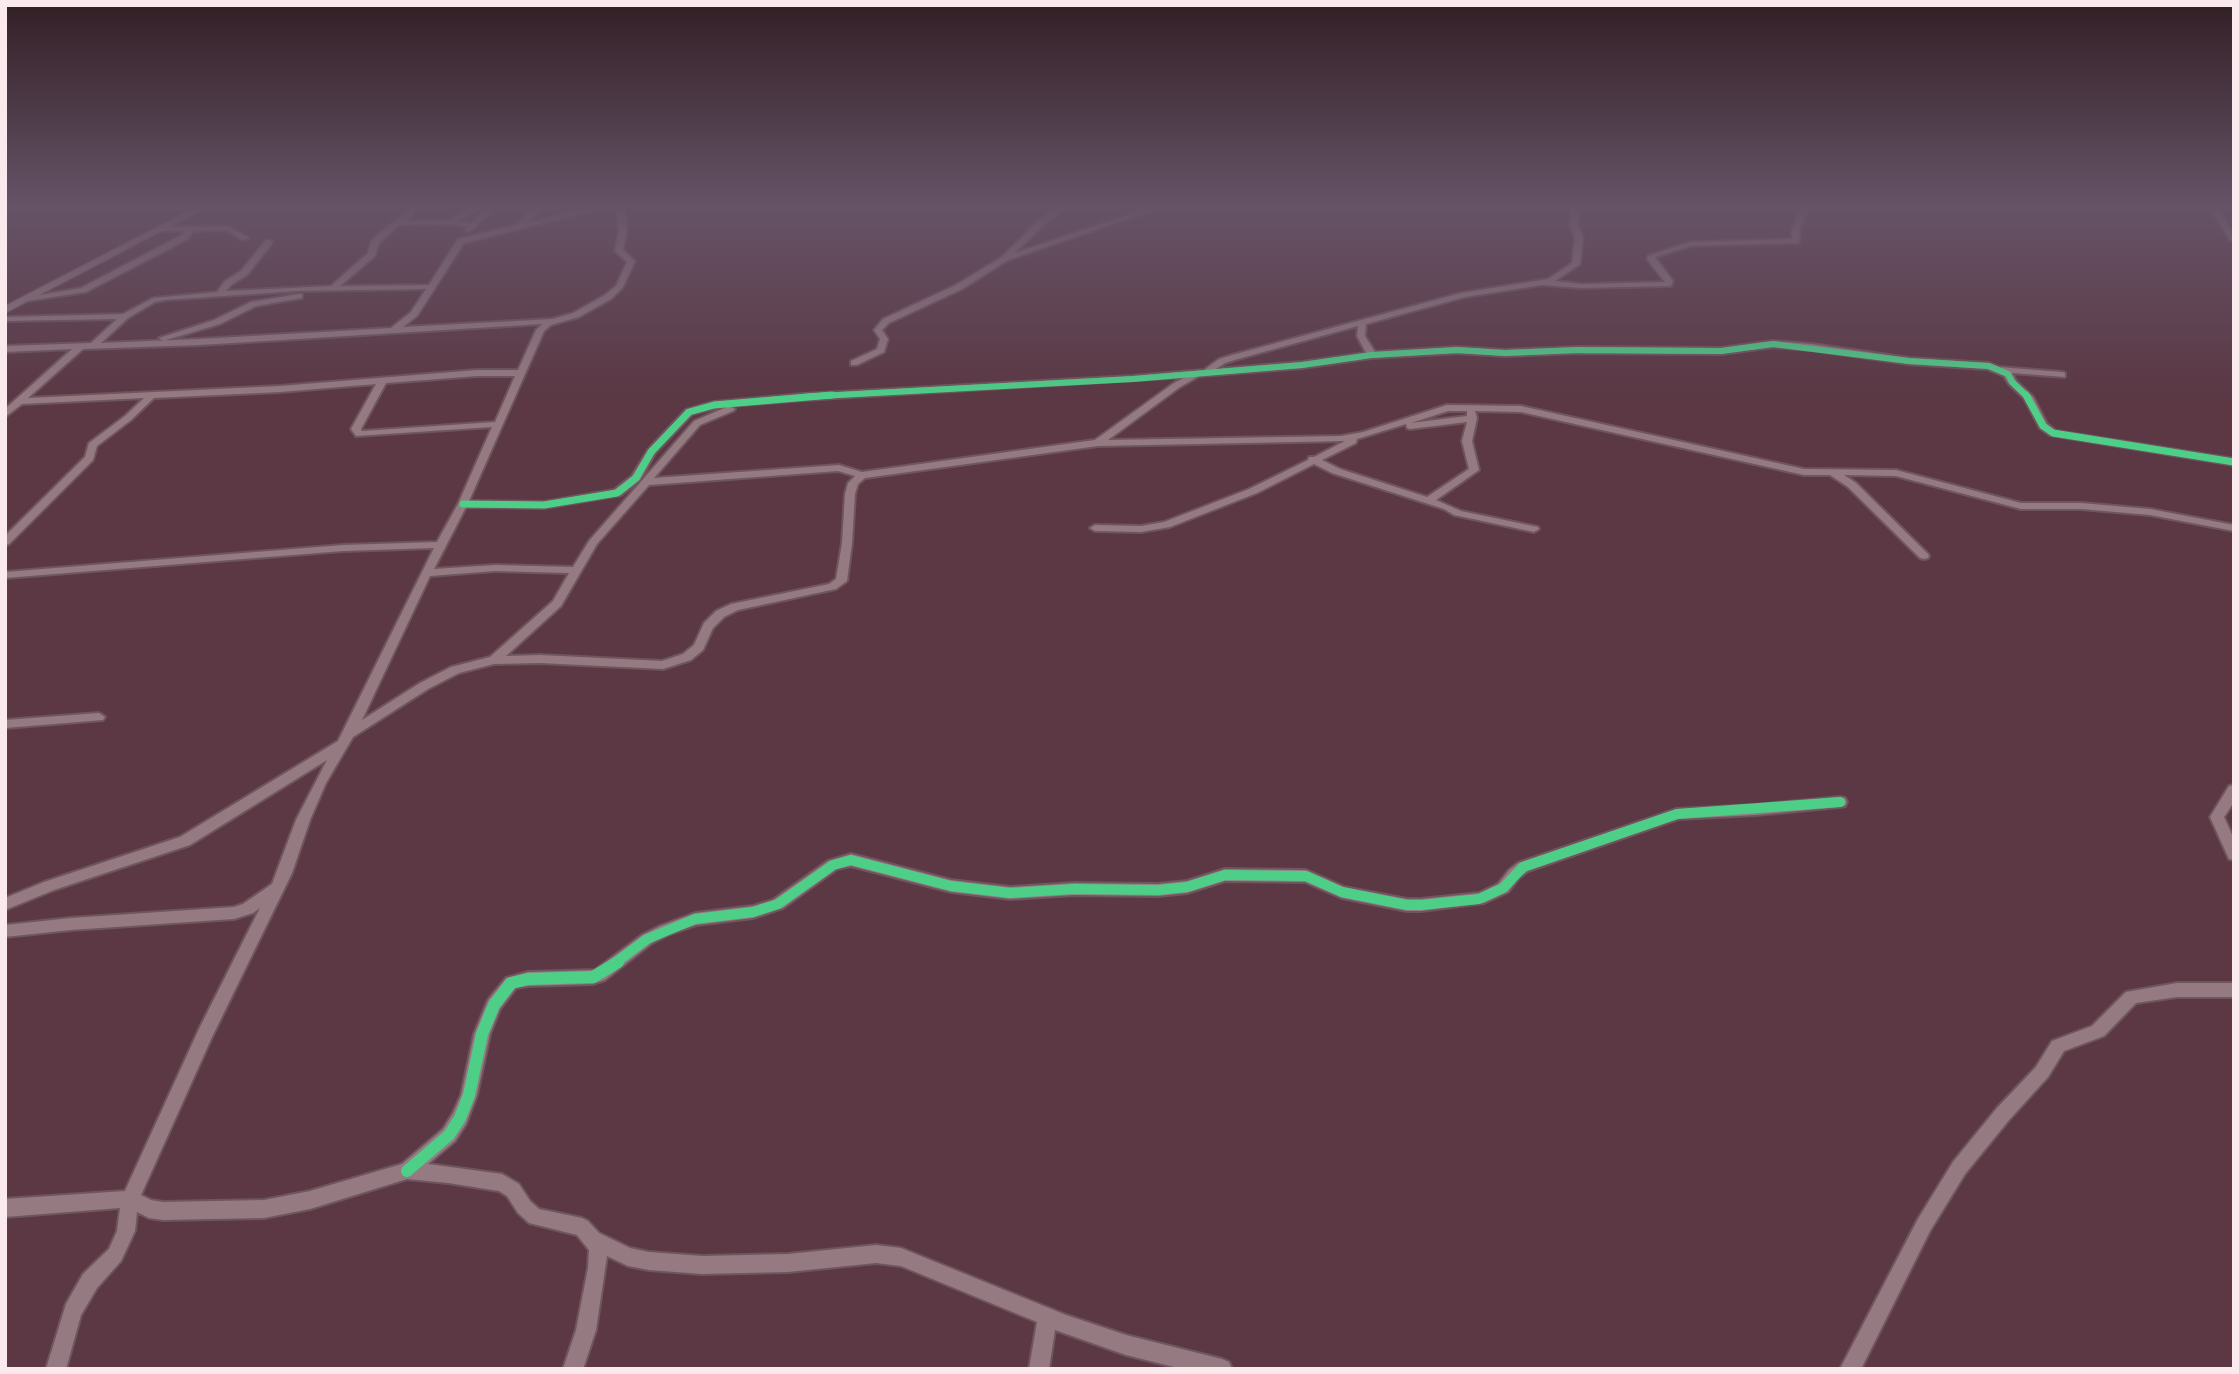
<!DOCTYPE html>
<style>
body{margin:0}
#map{position:relative;width:2239px;height:1374px;overflow:hidden;background:#5b3844;font-family:"Work Sans",sans-serif}
canvas{display:block}
.frame{position:absolute;inset:0;border:7px solid #fae9ed;pointer-events:none}
</style>
<div id="map">
<canvas width="2239" height="1374"></canvas>
<div class="frame"></div>
</div>
<script>
const ctx = document.querySelector('canvas').getContext('2d');
ctx.lineJoin = 'round';
const toPath = rows => new Path2D(rows.map(r => 'M' + r).join(''));
function trace(path, color, width, dash) { ctx.strokeStyle = color; ctx.lineWidth = width; ctx.lineCap = dash ? 'butt' : 'round'; ctx.setLineDash(dash || []); ctx.stroke(path); }
function paint(path, color) { ctx.fillStyle = color; ctx.fill(path, 'evenodd'); }
const minor = toPath([
 [400,205,408,205,415,209,413,215,405,221,449,220,475,205,485,205,491,212,469,232,465,230,468,227,451,224,399,225,379,243,375,256,340,286,429,285,458,239,517,225,527,212,539,205,547,205,527,223,599,205,624,205,627,231,623,250,635,261,623,287,611,299,579,317,551,325,544,331,469,501,544,502,614,490,632,476,648,450,686,410,714,402,803,394,1133,376,1204,370,1219,359,1232,355,1461,293,1548,279,1572,263,1575,237,1569,224,1571,216,1570,205,1577,205,1579,216,1577,224,1583,237,1580,264,1555,281,1581,284,1665,282,1647,259,1648,256,1690,242,1792,239,1792,229,1802,205,1809,205,1800,229,1799,243,1691,246,1655,257,1673,281,1671,286,1581,288,1542,285,1465,297,1366,324,1365,336,1375,352,1457,347,1505,350,1577,347,1721,348,1773,341,1812,344,1909,358,1989,363,1999,367,2062,372,2065,373,2065,377,2012,373,2016,381,2033,397,2047,424,2056,431,2234,459,2234,465,2050,435,2040,428,2024,398,2009,384,2004,376,1987,369,1909,364,1812,350,1773,347,1721,354,1577,353,1505,356,1457,353,1371,358,1302,368,1199,376,1180,387,1108,440,1341,436,1363,432,1447,405,1521,406,1804,469,1896,470,2021,503,2081,503,2150,509,2234,525,2234,531,2150,515,2081,509,2021,509,1896,476,1844,475,1856,483,1928,554,1929,556,1928,558,1924,559,1920,558,1848,487,1830,475,1804,475,1521,412,1475,411,1477,418,1472,441,1479,470,1436,500,1461,511,1538,527,1539,529,1534,532,1454,515,1444,509,1332,473,1314,464,1257,493,1170,527,1141,532,1095,531,1090,528,1095,525,1141,526,1164,522,1249,489,1308,460,1309,457,1314,457,1345,441,1098,446,865,478,858,484,855,494,852,543,847,581,836,589,738,610,724,617,713,628,703,650,691,660,663,669,540,663,494,664,459,673,428,689,353,737,326,783,310,820,292,873,212,1037,141,1195,151,1200,163,1202,264,1200,310,1191,402,1164,443,1129,453,1113,461,1095,474,1034,488,1000,506,978,528,972,595,970,642,935,660,926,695,913,753,906,773,900,828,861,851,854,951,880,1010,887,1074,883,1158,884,1187,881,1225,869,1306,870,1344,887,1407,899,1421,899,1479,893,1498,884,1509,870,1518,863,1677,809,1756,805,1840,797,1845,798,1847,802,1845,806,1840,807,1756,815,1678,819,1528,871,1519,878,1508,892,1484,903,1421,911,1407,911,1342,898,1305,882,1225,881,1187,893,1158,896,1074,895,1010,899,951,892,851,866,837,869,783,908,753,918,696,925,670,934,652,943,605,980,593,984,528,986,516,988,500,1009,490,1034,477,1095,466,1124,455,1141,428,1164,502,1174,519,1184,530,1201,539,1209,582,1218,588,1221,599,1233,630,1248,649,1252,702,1256,788,1254,876,1245,901,1248,1066,1315,1126,1335,1222,1359,1229,1362,1232,1369,1182,1369,1126,1355,1055,1330,1049,1369,1029,1369,1037,1322,901,1266,876,1263,788,1272,702,1274,649,1270,628,1266,607,1256,596,1330,583,1369,563,1369,576,1330,588,1268,589,1250,577,1235,529,1223,518,1213,507,1196,499,1191,448,1183,407,1179,310,1209,264,1218,163,1220,149,1218,137,1212,135,1231,121,1261,97,1288,81,1315,66,1369,46,1369,66,1304,83,1274,109,1249,117,1231,120,1208,5,1217,5,1199,125,1191,199,1029,260,908,253,913,234,919,71,930,5,937,5,925,71,918,234,907,243,904,272,884,296,820,327,760,190,845,54,890,5,910,5,898,44,882,180,837,338,741,434,548,343,551,5,578,5,572,343,545,437,542,458,504,492,427,356,436,351,429,376,384,280,392,154,398,131,420,97,446,93,460,9,544,5,545,5,536,85,457,89,443,125,416,144,398,22,404,5,417,5,409,72,349,5,352,5,346,91,343,117,319,5,321,5,317,123,314,153,298,217,292,225,281,241,271,266,240,269,240,273,242,247,275,231,285,226,291,331,286,368,253,371,242,379,233,407,212,407,210,400,205],
 [480,208,483,212,471,224,458,221,480,208],
 [616,208,619,231,615,251,627,262,616,286,605,295,573,313,552,319,403,327,417,316,464,243,599,209,616,208],
 [426,289,411,312,391,328,199,339,101,343,128,318,155,302,165,300,297,291,426,289],
 [542,324,536,330,518,370,477,370,280,386,28,398,83,349,199,345,542,324],
 [1358,326,1357,336,1366,353,1302,362,1216,369,1225,363,1238,359,1358,326],
 [477,376,515,376,495,422,362,431,361,429,386,383,477,376],
 [1185,377,1174,383,1095,440,862,472,839,465,654,478,700,425,733,411,735,409,730,406,803,400,1185,377],
 [729,406,694,421,589,541,573,567,495,565,434,569,466,507,544,508,621,495,640,480,655,453,692,414,715,408,729,406],
 [1448,411,1467,411,1467,416,1411,423,1448,411],
 [1467,422,1462,441,1469,469,1427,497,1340,469,1322,460,1356,443,1357,439,1406,424,1407,428,1410,429,1467,422],
 [838,471,855,476,848,483,845,494,842,543,836,579,829,584,731,604,716,611,704,623,694,645,683,654,662,661,540,655,506,656,561,606,597,544,649,485,838,471],
 [495,571,569,573,553,601,490,657,451,667,420,683,362,720,430,576,495,571],
 [1062,205,1070,205,1046,223,1015,253,1158,205,1168,205,1008,260,962,289,889,323,882,330,888,339,884,352,857,365,851,365,851,361,877,349,880,339,874,330,883,319,956,285,1002,257,1040,219,1062,205],
 [2208,205,2216,205,2234,234,2234,242,2230,240,2208,205],
 [227,226,249,238,242,240,226,230,193,231,188,239,86,292,27,301,23,299,27,297,81,288,182,235,185,231,157,231,157,227,227,226],
 [299,294,302,294,302,298,256,306,220,324,163,341,159,338,214,320,251,302,299,294],
 [99,713,105,717,103,720,5,728,5,720,99,713],
 [2234,785,2234,802,2224,817,2234,839,2234,860,2229,859,2210,817,2229,786,2234,785],
 [2177,983,2234,983,2234,997,2177,997,2136,1003,2104,1036,2064,1051,2048,1077,2009,1120,1965,1174,1930,1231,1861,1369,1840,1369,1918,1219,1953,1162,1997,1108,2036,1067,2052,1041,2092,1026,2126,992,2177,983]
]);
const tertiary = toPath([
 [200,205,211,205,5,313,5,306,200,205]
]);
trace(minor, '#6e555e', 4);
trace(tertiary, '#6e555e', 3);
paint(minor, '#957a82');
paint(tertiary, '#957a82');
trace(toPath([
 [801,397,1133,379,1302,365,1371,355,1457,350,1505,353,1577,350,1721,351,1773,344,1909,361,1989,366,2008,374,2012,382,2028,397]
]), '#4dcf88', 6);
trace(toPath([
 [2026,395,2043,426,2053,433,2234,462],
 [463,504,544,505,617,493,636,478,651,452,689,412,714,405,832,395]
]), '#4dcf88', 7);
trace(toPath([
 [615,963,647,939,695,919,753,912,778,904,833,865,851,860,951,886,1010,893,1074,889,1158,890,1187,887,1225,875,1306,876,1342,892,1407,905,1421,905,1479,899,1503,888,1523,867,1677,814,1840,802]
]), '#4dcf88', 10);
trace(toPath([
 [407,1171,449,1135,460,1118,469,1095,482,1034,494,1005,511,983,528,979,593,977,618,962]
]), '#4dcf88', 12);
const sky = ctx.createLinearGradient(0, 0, 0, 397);
sky.addColorStop(0, '#321f25');
sky.addColorStop(0.52, '#665367');
sky.addColorStop(1, '#66536700');
ctx.fillStyle = sky;
ctx.fillRect(0, 0, 2239, 397);
</script>
